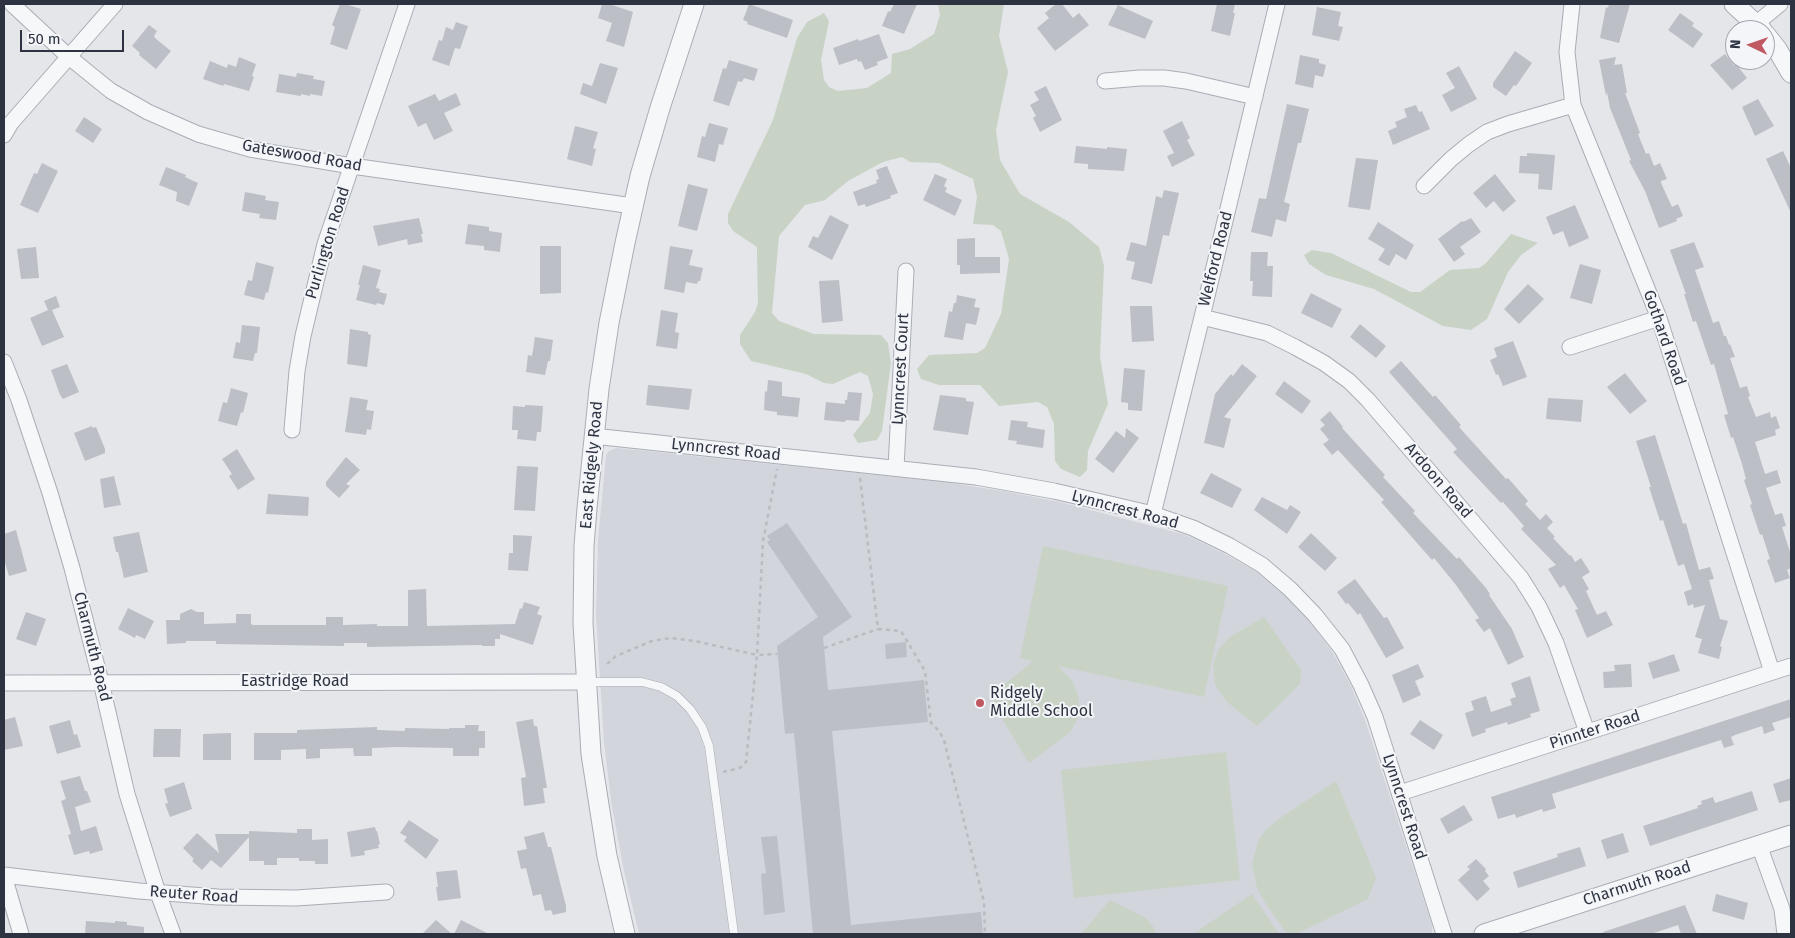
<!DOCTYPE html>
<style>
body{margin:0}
#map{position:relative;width:1795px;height:938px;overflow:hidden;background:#e4e6ea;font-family:"Fira Sans",sans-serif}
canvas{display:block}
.frame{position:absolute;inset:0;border:5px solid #2d3341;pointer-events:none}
.north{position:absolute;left:1725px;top:20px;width:50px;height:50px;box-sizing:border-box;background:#f3f5f8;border:1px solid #a4a7af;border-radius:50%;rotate:273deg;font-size:14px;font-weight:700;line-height:20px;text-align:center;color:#2d3341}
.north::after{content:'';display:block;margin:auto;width:18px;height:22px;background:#c05862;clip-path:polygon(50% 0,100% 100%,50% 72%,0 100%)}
.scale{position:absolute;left:20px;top:30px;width:104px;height:22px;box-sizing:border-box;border:2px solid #2d3341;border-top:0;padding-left:6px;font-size:15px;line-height:18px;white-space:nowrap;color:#2d3341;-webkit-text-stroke:4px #f3f5f8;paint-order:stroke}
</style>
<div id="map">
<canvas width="1795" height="938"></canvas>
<div class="frame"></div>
<div class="north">N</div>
<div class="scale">50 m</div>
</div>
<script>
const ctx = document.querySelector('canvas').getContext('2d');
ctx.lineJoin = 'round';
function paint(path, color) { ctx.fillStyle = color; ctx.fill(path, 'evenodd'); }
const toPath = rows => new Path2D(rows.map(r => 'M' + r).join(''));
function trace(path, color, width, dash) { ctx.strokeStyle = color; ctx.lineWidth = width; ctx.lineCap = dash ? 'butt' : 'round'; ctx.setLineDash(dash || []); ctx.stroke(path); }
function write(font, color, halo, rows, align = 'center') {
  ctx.font = font + ' "Fira Sans",sans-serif'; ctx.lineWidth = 4; ctx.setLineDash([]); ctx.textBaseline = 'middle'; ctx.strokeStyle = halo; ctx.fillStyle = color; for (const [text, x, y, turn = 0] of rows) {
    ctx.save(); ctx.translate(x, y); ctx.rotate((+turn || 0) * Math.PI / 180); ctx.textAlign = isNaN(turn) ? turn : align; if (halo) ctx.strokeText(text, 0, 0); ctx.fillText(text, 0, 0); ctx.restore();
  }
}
paint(toPath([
 [617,448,944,482,1003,491,1060,502,1186,535,1225,554,1255,571,1284,595,1310,622,1333,653,1351,686,1365,720,1432,925,1432,934,639,934,624,871,612,807,604,743,596,615,598,541,606,455,609,451]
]), '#d2d5dc');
paint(toPath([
 [938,4,1004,4,999,36,1008,72,996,130,1000,160,1020,194,1069,222,1099,247,1104,266,1100,357,1108,404,1088,451,1087,470,1080,477,1061,469,1055,461,1054,424,1047,407,1038,402,999,406,980,385,939,385,921,379,917,369,929,355,977,353,985,348,1001,314,1009,259,1001,231,993,225,973,224,977,197,973,179,939,163,910,162,902,157,883,162,848,181,825,200,805,205,779,236,772,313,779,321,814,334,881,335,888,343,891,363,882,431,877,440,858,443,853,435,870,413,873,394,868,376,860,372,833,384,824,383,806,374,751,361,740,344,740,335,755,312,758,303,757,256,757,247,733,231,728,223,728,214,773,120,797,38,807,22,824,13,829,21,821,60,824,80,829,87,838,91,867,88,891,73,892,54,910,49,934,34,940,15],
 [1511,234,1538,243,1521,255,1508,272,1487,319,1471,330,1443,326,1374,289,1326,275,1309,264,1304,255,1312,250,1331,253,1411,292,1420,292,1450,270,1479,268,1486,263],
 [1043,546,1228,586,1204,697,1058,666,1073,682,1079,698,1079,717,1070,732,1029,763,993,704,994,693,1033,661,1020,658],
 [1264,617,1301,670,1300,684,1257,726,1227,702,1215,685,1213,665,1218,650,1230,637],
 [1226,752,1240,880,1074,898,1061,770],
 [1336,781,1376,878,1368,899,1296,934,1287,934,1264,901,1257,888,1252,864,1259,839,1266,830,1280,818],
 [1252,894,1279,934,1193,934],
 [1110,900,1146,918,1154,928,1156,934,1081,934]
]), '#c8d3c6');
paint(toPath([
 [340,4,345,4,361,9,347,50,330,44,335,27,332,25],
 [602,4,609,4,633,12,624,47,606,41,612,23,598,18],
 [749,4,793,20,787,38,747,24,748,22,743,20],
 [894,4,917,4,904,34,882,26,888,11,890,12],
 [1056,4,1062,4,1073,18,1079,13,1089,25,1055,51,1037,28,1049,18,1045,13],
 [1217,4,1235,4,1233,13,1235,13,1230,36,1211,31],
 [1609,4,1630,4,1619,43,1600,38,1606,7,1608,8],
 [1118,5,1153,21,1145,39,1108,25],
 [1317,7,1341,12,1338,26,1343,27,1339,41,1312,35],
 [1680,13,1694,23,1692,26,1703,34,1693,48,1668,30],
 [456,22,468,26,460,49,455,48,449,66,432,60,439,40,442,41,446,27,453,30],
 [149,25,157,31,154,36,155,38,171,51,156,69,139,55,140,53,132,46],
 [879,34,888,58,877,62,878,65,865,70,861,61,858,62,857,59,839,65,833,48,858,39,859,41],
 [1515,51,1532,63,1516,86,1514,85,1506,96,1493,87,1493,83],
 [1725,54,1735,66,1736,64,1747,78,1732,90,1710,65],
 [1300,55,1319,59,1319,63,1326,65,1323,77,1315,75,1313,88,1295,84],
 [239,57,256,64,252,76,254,77,249,91,224,84,223,86,203,79,210,61,227,68,228,64,236,67],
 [1616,57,1614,65,1622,64,1627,93,1625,93,1640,133,1638,134,1646,154,1649,153,1654,166,1660,163,1667,179,1661,181,1661,183,1672,207,1678,204,1683,216,1676,219,1677,221,1659,228,1645,191,1629,161,1631,160,1610,108,1607,92,1606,96,1599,60],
 [729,60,758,69,754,81,744,78,742,82,738,81,729,106,713,101,723,68,726,69],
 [600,63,618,68,606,104,580,94,583,83,592,86],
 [1459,66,1477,99,1451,112,1442,95,1455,88,1446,73],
 [297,73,314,76,313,79,325,81,322,96,310,94,310,96,301,94,301,96,276,92,279,74,296,77],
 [1046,86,1062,120,1040,132,1033,118,1036,116,1030,105,1039,100,1034,92],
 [456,93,461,105,444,113,453,131,434,140,426,123,418,127,408,106,435,94,439,101],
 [1758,99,1774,126,1755,136,1742,107],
 [1287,104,1309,109,1301,143,1298,143,1284,202,1290,204,1286,222,1276,219,1272,237,1251,232,1259,198,1266,199],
 [1416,105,1419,112,1422,111,1430,129,1393,145,1388,131,1397,127,1395,122,1407,117,1404,109],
 [84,117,102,129,93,143,75,131],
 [1182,121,1190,138,1187,140,1195,155,1172,167,1167,156,1174,153,1163,131],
 [709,123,728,128,723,145,719,144,715,162,697,157,702,136,705,137],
 [575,126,598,132,593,148,596,149,592,166,567,159],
 [1076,146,1107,149,1107,147,1127,149,1124,171,1088,169,1088,164,1074,163],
 [1783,151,1791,168,1791,213,1766,159],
 [1527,153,1555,155,1552,190,1538,189,1539,174,1519,173,1520,156,1527,156],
 [1356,158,1378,160,1370,210,1348,207],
 [42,163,58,171,38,213,20,205,34,173,37,174],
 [887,166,898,193,890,196,891,198,866,207,865,204,858,206,853,192,877,183,876,180,879,179,876,170],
 [166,167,186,175,185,177,198,183,189,206,176,201,177,192,159,185],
 [935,174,947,179,944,186,947,188,945,192,962,200,955,216,923,200],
 [1495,174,1516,201,1503,212,1494,201,1486,208,1473,193],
 [688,184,708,189,697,231,678,226],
 [1164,190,1179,193,1169,236,1163,235,1152,284,1131,279,1135,262,1126,260,1131,242,1146,246,1156,196,1162,198],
 [245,192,266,196,265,200,279,202,276,220,259,218,260,214,242,211],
 [1575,205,1589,238,1569,247,1563,231,1553,235,1546,217],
 [830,215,849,225,832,260,808,247,813,236,818,238],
 [419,218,423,234,421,234,423,242,408,245,407,239,378,246,373,226],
 [1471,218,1481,232,1460,247,1465,254,1454,262,1438,239,1462,221,1463,222],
 [1378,222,1414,245,1406,260,1396,254,1389,266,1378,260,1385,249,1368,239],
 [468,224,489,227,489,231,502,233,500,252,484,250,484,246,465,244],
 [975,238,975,257,1000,257,1000,273,960,274,960,265,957,265,957,239],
 [1694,242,1704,267,1695,270,1713,323,1719,321,1724,336,1726,336,1729,345,1730,344,1735,357,1730,358,1740,388,1747,386,1750,396,1748,397,1756,417,1770,412,1771,418,1776,416,1780,428,1775,430,1776,435,1755,442,1765,474,1777,470,1781,483,1766,488,1775,515,1782,513,1786,526,1782,527,1791,555,1791,568,1787,570,1790,578,1775,583,1767,560,1770,559,1762,534,1760,535,1750,505,1752,504,1744,480,1746,479,1742,464,1733,437,1731,438,1724,415,1728,414,1714,364,1711,365,1696,321,1693,322,1684,294,1686,294,1670,250],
 [540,246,561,246,561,293,540,294],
 [670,246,693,250,689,265,703,268,700,281,698,281,697,284,686,282,684,293,664,289],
 [36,247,39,278,21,279,17,249],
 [1251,252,1268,252,1267,266,1273,266,1272,297,1252,296,1253,281,1250,281],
 [256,262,274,267,268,293,266,292,264,300,244,295,248,280,252,281],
 [1580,264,1601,270,1592,304,1570,298],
 [363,265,381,270,376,288,380,289,379,292,387,294,384,305,377,303,376,305,356,300,360,285,358,285],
 [839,280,843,321,822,323,819,281],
 [1528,284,1544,299,1519,324,1504,309],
 [1311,293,1342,309,1332,328,1301,313],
 [957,295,976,299,974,307,980,308,976,325,966,323,963,340,944,337,949,311,952,312,954,303,956,303],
 [56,296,60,307,52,310,64,337,42,346,30,318,48,310,44,301],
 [1130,306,1152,306,1154,341,1132,342],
 [661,310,678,313,675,332,679,333,677,349,656,346],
 [1360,324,1386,346,1376,358,1350,337],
 [242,325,260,327,257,353,255,353,253,361,233,358,236,342,240,343],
 [350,329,368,332,368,334,371,335,367,367,347,364],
 [535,337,553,340,550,361,548,361,545,375,526,372,528,355,532,356],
 [1513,341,1527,377,1503,386,1498,374,1496,375,1490,360,1497,357,1494,348],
 [1401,361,1433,397,1435,395,1461,425,1459,427,1506,479,1508,478,1528,501,1525,504,1540,520,1546,514,1553,522,1547,528,1555,537,1553,538,1570,556,1571,555,1575,562,1581,558,1590,572,1582,577,1589,589,1586,591,1597,615,1606,611,1613,625,1587,638,1575,610,1578,609,1564,585,1560,588,1548,569,1556,565,1521,529,1524,526,1503,502,1501,503,1453,452,1457,449,1389,372],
 [67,364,79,392,63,399,60,395,51,370],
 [1242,364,1257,376,1224,417,1231,419,1224,448,1204,443,1215,394,1231,374,1233,376],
 [1124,368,1145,370,1142,411,1128,410,1128,403,1121,402],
 [1625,373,1647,401,1630,414,1607,387],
 [768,380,782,382,782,396,800,398,798,417,777,415,777,412,764,410,765,391,767,392],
 [1284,381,1311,401,1302,414,1275,394],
 [648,385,692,389,689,410,646,405],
 [231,388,248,393,243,413,241,412,237,426,218,421,223,402,227,403],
 [848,392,862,393,859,421,846,420,845,422,824,420,826,402,845,404,845,400,847,400],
 [940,395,966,398,966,401,974,402,968,435,933,430],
 [350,397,368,400,366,410,374,411,371,430,367,429,366,435,345,432],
 [1548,398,1583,400,1581,422,1546,419],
 [525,405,543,406,541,432,537,432,536,441,517,439,518,430,512,430,513,406,525,407],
 [1330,411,1343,427,1342,428,1385,475,1383,477,1415,511,1413,513,1457,559,1459,557,1486,588,1490,594,1489,595,1512,629,1524,657,1508,665,1490,628,1484,632,1475,620,1479,618,1456,585,1434,558,1432,560,1381,502,1384,500,1338,450,1332,455,1323,444,1329,440,1320,429,1325,425,1320,420],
 [1011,420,1028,422,1027,427,1045,430,1043,448,1016,444,1017,441,1008,440],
 [92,426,92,428,96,427,105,449,105,453,85,461,74,433],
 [1126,428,1139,438,1113,473,1095,459,1116,431,1125,438],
 [1655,435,1683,524,1686,523,1699,570,1710,567,1714,579,1709,580,1720,619,1728,621,1720,646,1722,647,1719,659,1698,653,1702,639,1695,637,1705,605,1694,608,1693,604,1688,606,1684,592,1692,589,1684,564,1678,566,1663,520,1660,521,1649,487,1651,487,1636,441],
 [237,449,255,479,238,490,229,476,232,474,222,459],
 [346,457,360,470,346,484,350,486,339,498,326,486,326,482],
 [517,466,538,467,535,511,514,510],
 [1211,473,1242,489,1232,508,1200,493],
 [114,476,121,505,104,508,100,479],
 [268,494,309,497,308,516,266,514],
 [1262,497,1287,510,1290,505,1301,512,1287,534,1254,510],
 [787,523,852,617,823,637,828,690,924,680,928,722,832,731,851,925,981,912,983,934,813,934,794,733,785,734,777,646,818,617,767,542,770,540,767,536],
 [16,530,27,571,9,576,4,559,4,534],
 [139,532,148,572,124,578,118,552,116,552,113,537],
 [1311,533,1337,558,1325,571,1298,547],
 [513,535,532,536,528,571,508,570,509,553,513,553],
 [1355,579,1384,618,1387,617,1404,648,1386,658,1360,613,1358,615,1348,603,1346,604,1337,592],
 [426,589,427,626,515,624,520,608,522,609,524,602,540,607,537,614,542,616,533,645,500,634,500,639,495,639,495,646,482,646,482,645,367,647,367,643,344,643,344,646,216,644,216,641,186,641,186,643,167,644,166,620,180,620,180,614,191,609,197,612,204,612,204,624,236,623,236,614,251,614,251,624,253,625,326,625,326,617,343,617,343,625,377,624,377,626,408,626,408,590],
 [128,608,154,621,145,639,136,635,135,638,118,629],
 [26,612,46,619,36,646,16,639],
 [906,642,907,657,886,659,885,644],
 [1674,654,1680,671,1653,679,1648,663],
 [1418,664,1424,677,1415,681,1421,695,1403,703,1392,675],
 [1631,664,1632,687,1604,688,1603,672,1615,671,1614,665],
 [1530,676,1540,711,1530,714,1531,717,1508,725,1507,722,1485,729,1486,732,1472,737,1465,713,1474,710,1471,701,1486,696,1491,712,1512,705,1510,699,1516,697,1511,683],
 [1791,699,1791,717,1772,723,1775,730,1764,734,1762,726,1735,735,1731,737,1734,745,1724,748,1721,740,1552,794,1556,808,1543,812,1542,809,1516,818,1515,814,1498,819,1491,797],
 [15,717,23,746,4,750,4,720],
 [533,719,534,726,537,726,547,788,543,788,545,803,524,806,521,778,526,777,516,722],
 [70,720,74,735,77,734,81,747,57,754,49,726],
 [1420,720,1443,735,1434,750,1410,734],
 [465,725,479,725,478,731,485,731,485,748,479,748,479,756,453,756,453,748,398,747,372,748,372,756,354,756,353,748,320,749,320,758,306,759,306,749,281,750,281,760,254,760,254,733,297,733,297,730,377,727,377,730,405,731,405,728,449,729,449,728,465,728],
 [154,729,181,729,180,757,153,757],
 [231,733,231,760,203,760,203,734],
 [80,776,85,791,87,791,91,802,75,807,81,831,96,826,103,850,90,854,89,851,74,855,68,835,71,834,61,801,66,799,60,781],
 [1791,778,1791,800,1779,803,1773,784],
 [184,782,192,809,170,817,165,804,168,803,164,789],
 [1752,791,1758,810,1650,846,1643,826,1698,808,1697,806,1702,804,1701,801,1713,797,1715,803],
 [1464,805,1473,820,1448,834,1440,819],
 [409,820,439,840,426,859,404,841,407,837,400,833],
 [375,827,376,831,377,831,380,844,378,845,379,848,364,851,365,855,351,857,347,832],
 [297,829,312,829,312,840,328,839,328,864,315,864,315,861,299,861,299,858,277,858,277,865,264,865,264,861,249,861,249,837,221,868,211,860,202,870,192,861,194,859,183,848,197,833,219,853,215,834,249,834,249,831,297,833],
 [544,832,548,847,551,847,566,906,566,912,553,915,551,910,545,911,541,894,533,896,526,868,521,869,517,851,527,849,524,837],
 [1623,833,1629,852,1607,859,1601,840],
 [777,836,785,912,764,915,761,874,766,873,761,837],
 [1580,847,1586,866,1518,888,1513,872,1558,857,1557,854],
 [1476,859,1486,869,1485,871,1489,876,1483,881,1490,889,1477,901,1458,880,1470,869,1467,867],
 [457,870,461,898,438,901,436,887,438,887,436,872],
 [1716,894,1748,903,1744,920,1712,911],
 [1685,905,1697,934,1681,934,1678,925,1651,934,1604,934,1603,932],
 [436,920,452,934,422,934],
 [461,920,489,934,454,934],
 [86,921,115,923,115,921,127,922,127,925,144,927,144,934,85,934]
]), '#bcbfc6');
const service = toPath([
 [587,682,642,682,661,687,677,696,690,709,702,727,709,746,734,934]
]);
const minor = toPath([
 [12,4,69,57,111,91,148,112,198,134,250,149,352,166,633,206],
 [1572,4,1567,52,1573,105,1659,318,1772,672],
 [1757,23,1780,4],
 [1105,81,1140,78,1164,78,1186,81,1255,97],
 [4,135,11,123,115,4],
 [1424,186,1451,159,1468,145,1487,132,1508,124,1573,105],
 [1202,317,1267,333,1295,347,1324,363,1349,381,1368,400,1521,578,1539,607,1556,643,1587,732],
 [1570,347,1659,318],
 [4,362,19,400,50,493,72,568,101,682,127,794,158,893,173,934],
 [292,430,297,371,303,336,325,244,407,4],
 [593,436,976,477,1054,491,1153,514,1193,528,1230,546,1262,565,1290,589,1315,615,1342,649,1361,685,1375,717,1444,934],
 [896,468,906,271],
 [1153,514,1202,317,1277,4],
 [4,683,586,682],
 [1400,793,1791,666],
 [1759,845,1782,909,1785,934],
 [4,875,139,891,218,897,296,898,386,892],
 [4,876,21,934]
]);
const tertiary = toPath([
 [1734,4,1762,30],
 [1765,34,1777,49,1791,73],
 [625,934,607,856,591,754,583,623,584,546,587,508,599,389,609,323,625,243,640,176,660,108,694,4],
 [1484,934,1791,835]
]);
trace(service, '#a9adb4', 9);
trace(minor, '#a9adb4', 17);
trace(tertiary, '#a9adb4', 21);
trace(toPath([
 [860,478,878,629,901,631,925,671,931,723,939,731,944,740,984,902,985,934],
 [824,648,878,629],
 [607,664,616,656,652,641,670,638,695,641,757,655,763,541,777,469],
 [723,772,740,768,746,762,757,655,777,654]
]), '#babcc2', 2.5, [4, 4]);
trace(service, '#f6f7f9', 8);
trace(minor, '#f6f7f9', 15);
trace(tertiary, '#f6f7f9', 19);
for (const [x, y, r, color] of [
 [980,703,5,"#c05862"]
]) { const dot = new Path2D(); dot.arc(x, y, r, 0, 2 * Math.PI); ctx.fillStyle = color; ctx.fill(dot); trace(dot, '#f3f5f8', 2); }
write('16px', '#2d3341', '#f3f5f8', [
 ["Gateswood Road",302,156,10],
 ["Purlington Road",328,243,-73],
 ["Welford Road",1216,259,-76],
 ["Gothard Road",1664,338,71],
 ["Lynncrest Court",901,369,-87],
 ["Lynncrest Road",726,450,6],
 ["East Ridgely Road",592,465,-85],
 ["Ardoon Road",1438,481,49],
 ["Lynncrest Road",1125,510,15],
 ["Charmuth Road",92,647,76],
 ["Eastridge Road",295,682],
 ["Pinnter Road",1595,730,-18],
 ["Lynncrest Road",1404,807,72],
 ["Charmuth Road",1637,884,-18],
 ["Reuter Road",194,895,4]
]);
write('16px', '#2d3341', '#f3f5f8', [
 ["Ridgely",990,694],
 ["Middle School",990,712]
], 'left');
</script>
